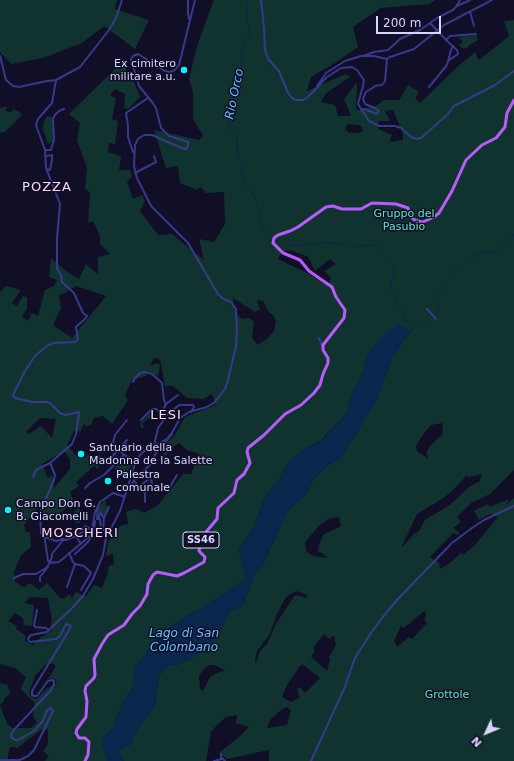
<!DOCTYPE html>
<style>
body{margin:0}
#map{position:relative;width:514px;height:761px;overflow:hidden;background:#110e28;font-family:"DejaVu Sans",sans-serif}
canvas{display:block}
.north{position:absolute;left:466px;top:713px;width:40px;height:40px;-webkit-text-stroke:3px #110e28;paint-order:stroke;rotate:226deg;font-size:11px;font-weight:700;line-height:16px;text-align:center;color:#d8d6ff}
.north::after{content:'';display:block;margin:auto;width:14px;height:18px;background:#d8d6ff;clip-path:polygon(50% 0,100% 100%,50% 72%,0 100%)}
.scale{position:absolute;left:376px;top:16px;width:65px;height:18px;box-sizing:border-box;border:2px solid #d8d6ff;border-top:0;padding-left:5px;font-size:12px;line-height:14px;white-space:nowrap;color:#d8d6ff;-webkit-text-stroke:3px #110e28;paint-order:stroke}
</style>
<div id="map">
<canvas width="514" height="761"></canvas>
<div class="north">N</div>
<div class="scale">200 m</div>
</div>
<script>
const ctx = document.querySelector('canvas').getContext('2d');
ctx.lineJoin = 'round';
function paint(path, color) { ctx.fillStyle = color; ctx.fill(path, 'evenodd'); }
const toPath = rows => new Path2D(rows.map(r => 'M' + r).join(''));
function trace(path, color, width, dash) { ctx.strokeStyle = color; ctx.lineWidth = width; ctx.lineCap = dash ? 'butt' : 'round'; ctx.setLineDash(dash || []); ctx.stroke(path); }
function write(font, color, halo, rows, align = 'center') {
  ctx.font = font + ' "DejaVu Sans",sans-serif'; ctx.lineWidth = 3; ctx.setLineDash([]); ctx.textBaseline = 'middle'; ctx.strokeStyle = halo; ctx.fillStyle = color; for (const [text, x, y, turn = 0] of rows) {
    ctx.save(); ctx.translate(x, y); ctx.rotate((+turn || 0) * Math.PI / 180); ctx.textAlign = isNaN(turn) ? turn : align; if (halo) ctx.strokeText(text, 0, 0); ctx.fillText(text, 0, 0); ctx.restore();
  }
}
paint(toPath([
 [0,0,117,0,115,9,149,20,135,49,104,26,82,43,43,58,11,64,0,52],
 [214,0,435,0,430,4,381,8,353,27,358,47,335,63,311,77,307,91,346,74,350,77,326,93,321,102,335,105,338,116,351,116,344,99,357,82,356,110,376,106,384,100,399,100,408,85,419,92,415,98,420,103,456,68,475,52,479,60,509,36,504,21,514,20,514,470,490,494,471,503,457,517,461,522,453,528,460,533,458,535,453,533,430,557,439,563,440,569,450,563,461,553,463,555,475,545,498,517,490,514,479,520,474,511,488,504,489,507,509,499,506,505,514,498,514,761,269,761,269,750,227,759,219,753,240,736,249,727,236,723,237,715,226,717,216,726,211,732,206,761,124,761,118,751,131,744,136,731,155,706,159,675,171,664,176,665,191,659,221,630,230,611,243,605,256,571,263,565,287,512,304,496,314,479,327,465,340,459,377,399,393,356,410,332,398,324,367,355,364,370,351,396,347,413,321,440,300,452,292,459,285,469,280,478,263,501,254,526,239,550,246,579,198,610,178,621,156,639,134,674,135,683,122,704,113,728,104,737,102,745,108,761,45,761,49,756,43,751,48,744,48,729,42,729,17,748,15,747,10,747,7,761,0,761,0,706,8,725,12,728,31,728,37,723,33,716,35,703,21,689,26,677,15,668,0,664,0,292,6,286,21,290,12,303,17,306,23,296,27,297,27,309,22,316,28,321,32,313,38,316,45,290,54,286,57,280,49,277,51,258,66,271,79,279,86,264,98,274,98,257,110,254,100,244,100,236,93,221,88,223,90,193,85,188,87,168,77,140,80,123,69,114,120,64,131,74,140,97,128,109,124,108,125,94,115,89,110,95,116,99,112,119,118,121,115,144,109,143,108,152,121,156,119,170,130,170,132,177,127,181,133,199,142,195,145,201,140,211,158,235,172,234,204,260,199,239,214,242,225,224,224,192,206,193,201,187,197,190,180,183,178,166,166,168,154,130,199,140,203,136,193,119,193,92,189,79,197,46],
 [393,110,403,134,403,140,389,142,392,135,378,129,379,121,390,121,385,111],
 [347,124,358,125,361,126,363,130,359,133,349,133,345,129],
 [290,250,308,257,315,271,330,259,336,264,324,271,331,278,328,286,309,274,278,259,281,253],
 [76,286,106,296,72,338,53,325,61,308,59,296],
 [233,298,255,312,260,309,257,300,263,301,268,311,274,316,276,322,274,331,266,340,257,345,252,337,254,322,249,318,242,319,235,313],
 [154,358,160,359,165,386,173,386,187,398,204,399,212,394,216,405,185,417,174,436,167,443,163,454,166,456,170,449,179,443,187,450,199,454,191,474,183,474,158,505,144,513,136,509,126,512,128,524,120,526,108,542,106,556,113,554,114,564,108,567,108,573,102,588,94,585,86,596,76,592,72,598,69,594,64,599,60,598,47,583,39,590,30,583,24,587,15,582,14,572,21,555,31,547,30,532,26,532,24,525,40,505,42,517,54,517,74,503,70,492,79,486,76,482,94,466,98,469,101,456,97,454,95,459,88,454,85,458,78,458,67,445,74,431,80,432,84,424,86,426,91,425,94,418,103,416,112,424,128,400,125,395,132,380,146,376,148,371,157,376,159,372,160,364,156,363,150,366],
 [40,418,56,419,52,438,41,426,29,434,26,432],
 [442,423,443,434,430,446,426,454,429,459,417,451,416,446,424,433,431,425],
 [64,451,70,459,70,469,54,488,52,475,48,478,42,464],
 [482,474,480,481,469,487,450,505,425,520,419,531,414,534,401,548,417,514,445,497,455,488,466,476,469,477],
 [339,517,341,526,323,535,319,545,318,551,329,558,313,556,306,551,305,542,319,526,328,519],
 [296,591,305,594,308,598,295,595,277,622,267,644,260,651,256,663,255,659,257,651,270,634,277,614,286,597],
 [30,597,48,598,52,620,50,627,53,630,41,637,33,645,25,641,26,636,16,629,17,626,8,621,15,613,23,618,24,625,32,626,34,605,24,603],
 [424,611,426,613,425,621,427,623,412,639,409,637,397,647,394,641,401,626,404,628],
 [324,634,329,639,334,635,336,645,329,657,330,660,327,671,311,657,315,650,313,648],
 [47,663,54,664,55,667,52,673,40,689,50,678,55,679,57,683,46,689,37,699,31,697,29,692,35,676],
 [302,664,320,678,305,693,300,687,297,689,300,698,291,702,282,697,287,685,299,667],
 [209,665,215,665,225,671,219,672,210,677,203,691,200,689,199,676,203,670],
 [287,707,291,710,287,725,267,728,270,720,282,709],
 [476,35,478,40,468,46,468,48,462,48,459,45,463,42,459,37],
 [4,107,8,107,5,110,8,112,12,111,15,108,15,111,18,111,22,115,5,132,0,133,0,108],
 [47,116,52,117,54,139,53,142,48,144,43,130,44,121],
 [150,413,153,413,155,418,153,420,150,418,146,420,142,424,144,427,142,428,140,424],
 [125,458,134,462,133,466,121,476,114,468],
 [105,500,106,506,108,507,104,517,101,511,97,518,97,513,99,506],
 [78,508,86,516,79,523,76,523,71,516],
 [0,683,7,685,10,693,5,698,2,704,0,703]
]), '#11332f');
paint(toPath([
 [398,324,410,332,393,356,377,399,353,440,340,459,327,465,314,479,304,496,287,512,263,565,256,571,243,605,230,611,221,630,205,649,191,659,175,665,171,664,159,675,155,706,136,731,131,744,118,751,124,761,108,761,102,745,104,737,113,728,122,704,135,683,134,674,135,668,156,639,178,621,198,610,246,579,239,550,254,526,263,501,280,478,285,469,292,459,300,452,322,440,347,413,351,396,364,370,367,355,384,334]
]), '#09264d');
trace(toPath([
 [248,0,247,20,250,33,242,49,240,55,242,69,234,92,234,106,228,127,237,137,237,148,245,186,254,196,256,201,264,230,273,237],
 [275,239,287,245,295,246,327,242,351,247,375,245,394,268,391,287,395,300,412,330],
 [410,332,415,327,439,314,438,295,451,274,471,257,487,252,499,253,514,234]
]), '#09264d', 1);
trace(toPath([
 [188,0,188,13,189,19],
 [261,0,264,28,265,50,268,59,279,71,288,93,292,98,296,100,303,100,308,97,327,77,341,68,352,67,357,70,364,80,363,86,358,104,369,121,379,126,395,126,401,128,411,137,416,139,421,138,448,114,454,106,495,85,514,71],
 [457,6,470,0],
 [470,12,474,26],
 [430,23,446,40,457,50,458,54,448,61],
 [446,40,450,36,476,34],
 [0,56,6,80,13,86,19,87,47,81,56,80,80,67,109,30,116,18,122,0],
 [363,56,374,52,388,50,400,39,420,30,437,18,453,10,456,7,460,0],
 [317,86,326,73,345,61,361,56,374,56,387,59,390,57,414,49,444,25,492,0],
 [429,87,447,65,451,50,453,46],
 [361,110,364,109,377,114,379,111,375,108,365,104,363,99,366,92,371,89,375,86,382,85,385,81,387,59],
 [45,150,51,150,54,140,53,119,55,115,59,111,64,109],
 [133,152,128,137,128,125,126,113,148,98],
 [46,156,52,155,52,160,50,170,47,169],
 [135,173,156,162,154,156],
 [427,309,436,319],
 [319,338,322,346],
 [133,382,135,378,140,373,145,372,152,374,162,383,164,400,166,405],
 [166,416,179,405,193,405,194,407,191,412],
 [127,420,115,435,113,442,116,447,124,455,136,461],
 [141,420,152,409,156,409,166,416,163,420],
 [125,443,129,447],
 [154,446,158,428,163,421,163,410,166,404,178,395],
 [118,450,127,440],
 [108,461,118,450],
 [146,469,150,474,153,489,156,490,168,490,177,475],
 [33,477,36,470,50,463],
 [134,481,145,493,145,502],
 [129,484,131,485,135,479,150,465,156,453,172,434],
 [140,486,150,478],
 [85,488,90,483,104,475,124,455],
 [98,506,97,519,100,519,101,530],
 [104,518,109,507],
 [95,521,94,530,103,531,104,518,103,518,101,512,98,519],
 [76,536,83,532,85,526,91,529],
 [44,538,48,538,56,541,63,539,66,540,76,536,81,544],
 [75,554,89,541,91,536],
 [50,563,48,561,45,540,41,533,40,512,54,480,55,475,50,463,72,444,76,434,79,413,79,412,65,415,60,413,51,404,47,402,32,402,15,398,13,395,25,371,35,356,48,345,54,343,75,342,78,340,76,327,86,318,87,316,83,313,74,293,62,282,61,275,57,269,57,238,60,204,46,168,45,150,37,128,36,124,38,119,52,103,56,80],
 [50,563,59,562,91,535,95,512,100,502,113,493,125,497],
 [75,564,84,566,91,573,81,590],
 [14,578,23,574,36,574,46,568,50,563,52,556,52,554,64,539],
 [40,581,40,577,48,567],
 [67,587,75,564,73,562,69,553],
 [37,610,34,625,35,627,46,628,49,630],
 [221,754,221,757,225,761],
 [0,760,20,760,28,756,34,750,53,711,51,708,47,710,43,721,34,731,18,740,15,740,12,738,11,734,13,731,51,690,54,684,54,681,52,680,48,681,37,696,34,696,32,695,32,691,68,632,71,626,66,624,60,636,56,639,30,642,28,639,29,637,31,635,47,632,72,608,83,596,93,579,103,555,106,538,120,511,136,461,140,455,148,448,158,444,167,439,173,431,180,418,189,412,207,407,214,403,225,389,228,380,236,346,237,330,236,309,231,302,222,298,218,294,188,243,151,206,137,178,134,166,135,145,138,139,144,135,152,135,184,149,187,148,188,145,188,142,185,141,169,136,161,128,156,108,152,102,139,86,131,59,133,56,138,54,165,71,170,72,175,70,179,65,195,0],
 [214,761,222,759],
 [311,761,344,689,355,658,371,633,382,618,397,600,452,543,472,528,484,520,514,506]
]), '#37398a', 2);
trace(toPath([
 [85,761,88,755,89,742,85,738,79,738,76,733,77,729,86,717,87,701,85,691,86,686,94,678,95,675,94,659,102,644,108,635,124,625,132,614,140,606,147,594,148,584,153,575,157,572,177,576,184,573,204,562,205,557,199,551,202,539,206,532,217,519,218,508,234,493,237,480,244,474,250,463,247,452,248,448,264,435,285,414,301,405,314,393,320,385,323,374,328,363,328,358,323,350,323,345,344,318,345,310,336,297,332,287,309,271,300,260,283,253,273,243,274,238,278,235,290,231,298,227,326,207,333,206,342,209,361,209,372,203,396,204,408,208,413,219,417,221,423,222,434,217,439,213,452,191,466,160,482,145,496,138,505,127,507,113,514,100]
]), '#b75dff', 3);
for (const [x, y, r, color] of [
 [184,70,4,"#02f7ff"],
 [81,454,4,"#02f7ff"],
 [108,481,4,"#02f7ff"],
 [8,510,4,"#02f7ff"]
]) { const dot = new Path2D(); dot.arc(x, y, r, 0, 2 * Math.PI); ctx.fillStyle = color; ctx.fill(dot); trace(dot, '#110e28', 1.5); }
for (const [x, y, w] of [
 [201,540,36]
]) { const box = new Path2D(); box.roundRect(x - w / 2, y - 8, w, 16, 3); ctx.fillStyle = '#110e28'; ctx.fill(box); trace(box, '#d8d6ff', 1); }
write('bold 10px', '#d8d6ff', null, [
 ["SS46",201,540]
]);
write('11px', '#d8d6ff', '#110e28', [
 ["Ex cimitero",176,64,"right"],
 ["militare a.u.",176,77,"right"],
 ["Santuario della",89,448],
 ["Madonna de la Salette",89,461],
 ["Palestra",116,475],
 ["comunale",116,488],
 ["Campo Don G.",16,504],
 ["B. Giacomelli",16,517]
], 'left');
write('11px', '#5ae7ba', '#110e28', [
 ["Gruppo del",404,214],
 ["Pasubio",404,227],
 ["Grottole",447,695]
]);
write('italic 12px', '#64c2ff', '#110e28', [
 ["Rio Orco",235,94,-78],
 ["Lago di San",184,634],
 ["Colombano",184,648]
]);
ctx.letterSpacing = '1px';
write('13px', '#ffd8f3', '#110e28', [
 ["POZZA",47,188],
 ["LESI",166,416],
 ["MOSCHERI",80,534]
]);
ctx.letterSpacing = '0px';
</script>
